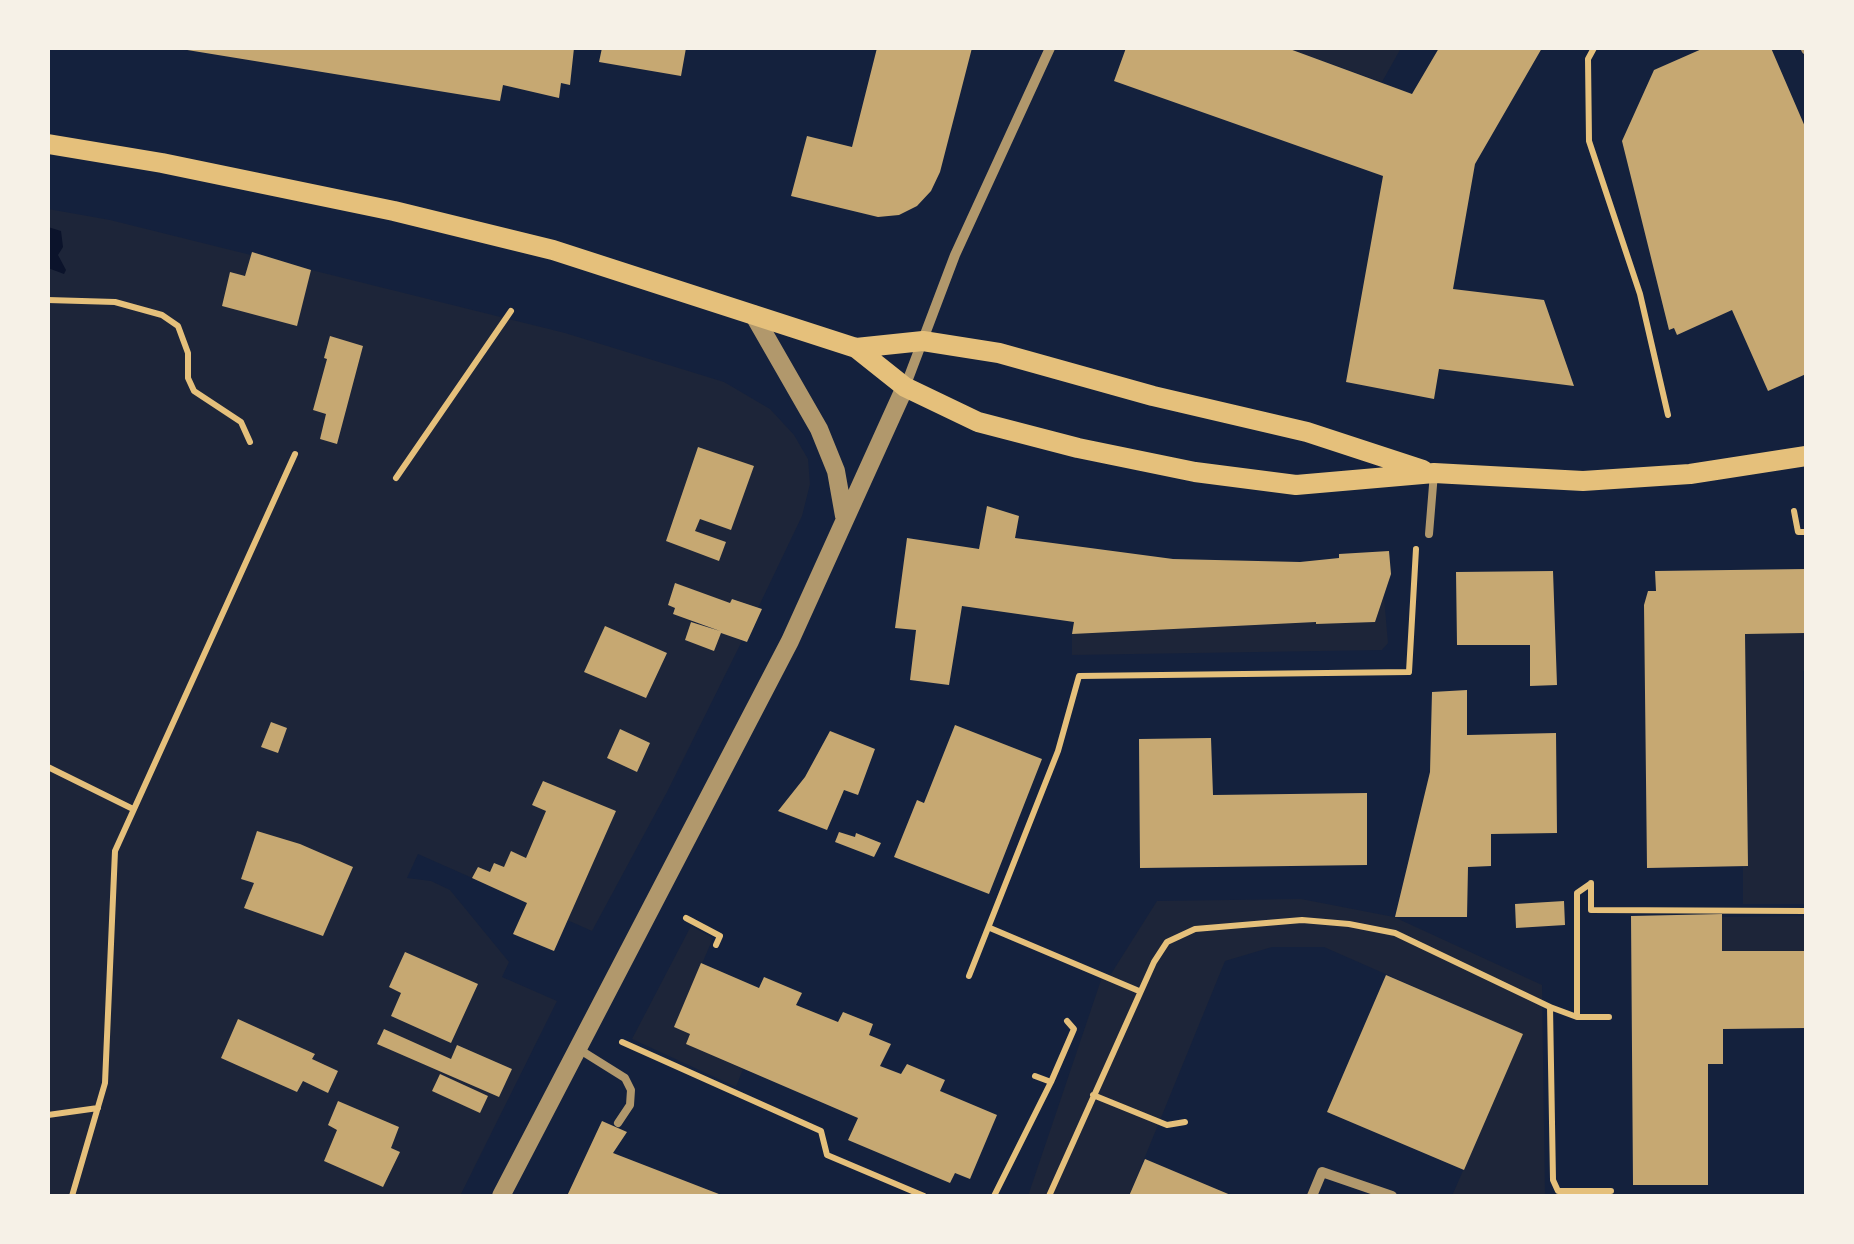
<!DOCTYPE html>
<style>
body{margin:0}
#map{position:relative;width:1854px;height:1244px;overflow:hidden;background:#14213d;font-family:"Titillium Web",sans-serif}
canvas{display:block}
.frame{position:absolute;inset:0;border:50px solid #f6f1e7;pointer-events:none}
</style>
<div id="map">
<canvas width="1854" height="1244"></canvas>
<div class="frame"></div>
</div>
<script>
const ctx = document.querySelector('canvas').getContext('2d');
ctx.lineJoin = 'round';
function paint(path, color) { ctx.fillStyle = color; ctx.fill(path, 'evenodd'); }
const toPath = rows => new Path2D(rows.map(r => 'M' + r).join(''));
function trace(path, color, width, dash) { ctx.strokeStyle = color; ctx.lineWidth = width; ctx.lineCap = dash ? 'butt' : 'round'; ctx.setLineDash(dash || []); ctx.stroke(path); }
paint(toPath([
 [1287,48,1401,48,1382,82],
 [48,209,110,220,565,333,724,382,770,409,794,435,808,459,810,484,802,516,758,608,732,599,730,603,676,584,673,614,742,641,667,792,592,931,418,854,407,878,431,881,450,890,509,962,502,977,557,1001,460,1196,48,1196],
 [1384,597,1388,643,1382,650,1072,655,1072,634,1316,622,1317,624,1375,622],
 [1806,633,1806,671,1803,671,1805,904,1743,904,1743,866,1748,866,1745,634],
 [1301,899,1394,917,1542,985,1545,1196,1452,1196,1522,1034,1324,947,1272,947,1225,961,1129,1196,1028,1196,1101,980,1111,974,1157,901],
 [1806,916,1806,951,1722,951,1722,917],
 [691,926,713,938,675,1027,690,1034,687,1044,743,1069,736,1087,632,1039]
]), '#1d2539');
paint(toPath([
 [48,227,61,231,63,247,58,255,66,270,64,274,48,268]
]), '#0b132b');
paint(toPath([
 [175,48,574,48,570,85,561,83,559,98,503,85,500,101],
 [602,48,686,48,681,76,599,62],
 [877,48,972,48,940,172,931,191,917,206,899,215,878,217,791,196,807,136,852,147],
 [1126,48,1287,48,1412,94,1439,48,1542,48,1475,164,1453,289,1544,300,1574,386,1439,369,1434,399,1346,382,1383,176,1114,81],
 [1704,48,1771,48,1806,129,1806,374,1768,391,1732,310,1677,335,1674,328,1669,330,1622,141,1654,70],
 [252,252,311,270,297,326,222,306,230,272,245,276],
 [330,336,363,346,337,444,320,439,326,414,313,410,327,359,324,358],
 [698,447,754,466,731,530,700,519,695,531,726,542,719,561,666,541],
 [987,506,1019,516,1015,538,1173,559,1300,562,1339,558,1339,554,1389,551,1391,574,1375,622,1316,624,1316,622,1072,634,1074,622,962,606,949,685,910,680,916,630,895,628,907,538,979,549],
 [1806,569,1806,633,1745,634,1748,866,1647,868,1644,605,1648,591,1656,591,1655,571],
 [1553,571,1557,685,1530,686,1530,645,1457,645,1456,572],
 [675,583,730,603,732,599,762,609,747,642,721,633,714,651,685,640,691,622,720,631,673,614,675,608,668,605],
 [605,626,667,653,646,698,584,672],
 [1467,690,1467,735,1556,733,1557,833,1491,834,1491,866,1468,867,1467,917,1395,917,1430,772,1432,692],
 [271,722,287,728,278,753,261,747],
 [955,725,1042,759,989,894,894,857,917,800,924,803],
 [620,729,650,743,637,772,607,758],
 [830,731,875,749,858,795,844,790,827,830,778,811,805,777],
 [1211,738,1213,795,1367,793,1367,865,1140,868,1139,739],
 [543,781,616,811,554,951,513,934,527,903,472,878,478,867,490,872,494,863,504,867,511,851,526,858,546,811,532,805],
 [257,831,300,844,353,867,323,936,244,908,254,883,241,879],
 [839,832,855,837,856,833,881,843,874,857,835,842],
 [1564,901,1565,925,1516,928,1515,904],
 [1722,914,1722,951,1806,951,1806,1028,1723,1029,1723,1064,1708,1064,1708,1185,1633,1185,1631,916],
 [405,952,478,984,451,1043,391,1016,401,993,389,987],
 [701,963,759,988,764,977,802,993,796,1005,838,1022,843,1012,873,1024,869,1035,891,1044,880,1066,901,1074,907,1064,945,1080,940,1091,997,1115,970,1179,955,1173,950,1183,848,1140,858,1118,686,1044,690,1034,674,1027],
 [1386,975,1523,1034,1464,1170,1327,1112],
 [238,1019,315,1054,312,1059,338,1071,328,1093,303,1081,297,1092,221,1058],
 [384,1029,451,1059,457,1045,512,1069,499,1097,377,1044],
 [440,1074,488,1096,480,1113,432,1091],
 [338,1101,399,1127,391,1148,400,1152,383,1187,324,1161,337,1130,328,1125],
 [602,1121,627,1132,613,1153,724,1196,567,1196],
 [1145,1159,1233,1196,1129,1196]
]), '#c6a872');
trace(toPath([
 [1594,48,1588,59,1589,141,1640,294,1668,415],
 [48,300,115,302,162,315,178,326,188,353,188,378,194,391,241,422,250,442],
 [396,478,511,311],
 [1794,511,1798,532,1806,532],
 [48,767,133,809],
 [1591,883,1591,910,1806,911],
 [686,918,720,936,716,945],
 [990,928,1139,991],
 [969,976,1058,751,1079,676,1409,672,1416,549],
 [1550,1007,1553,1180,1558,1191,1611,1191],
 [1577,1017,1577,893,1590,884],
 [622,1042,821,1131,827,1155,924,1196],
 [1051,1082,1074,1029,1067,1021],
 [1093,1095,1167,1125,1185,1122],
 [48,1115,98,1108],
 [72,1196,105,1083,115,851,295,454],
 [994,1196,1051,1082,1035,1076],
 [1049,1196,1154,962,1167,942,1195,929,1302,920,1349,924,1395,933,1550,1007,1577,1017,1609,1017]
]), '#e5c07b', 6);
trace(toPath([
 [1429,534,1434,473],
 [577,1048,625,1078,631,1090,630,1105,618,1123]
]), '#b1986c', 8);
trace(toPath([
 [1805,48,1806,50]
]), '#b1986c', 9);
trace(toPath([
 [905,387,955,255,1050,48],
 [1312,1196,1322,1172,1392,1196]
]), '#b1986c', 10);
trace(toPath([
 [753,314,819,429,836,471,844,516],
 [501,1196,790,641,905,387]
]), '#b1986c', 18);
trace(toPath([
 [48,144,162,163,394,211,553,250,856,348,905,387,978,422,1078,448,1195,472,1296,485,1434,473,1583,481,1690,474,1806,456],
 [856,348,923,341,999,353,1153,396,1307,432,1423,470]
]), '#e5c07b', 20);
</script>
